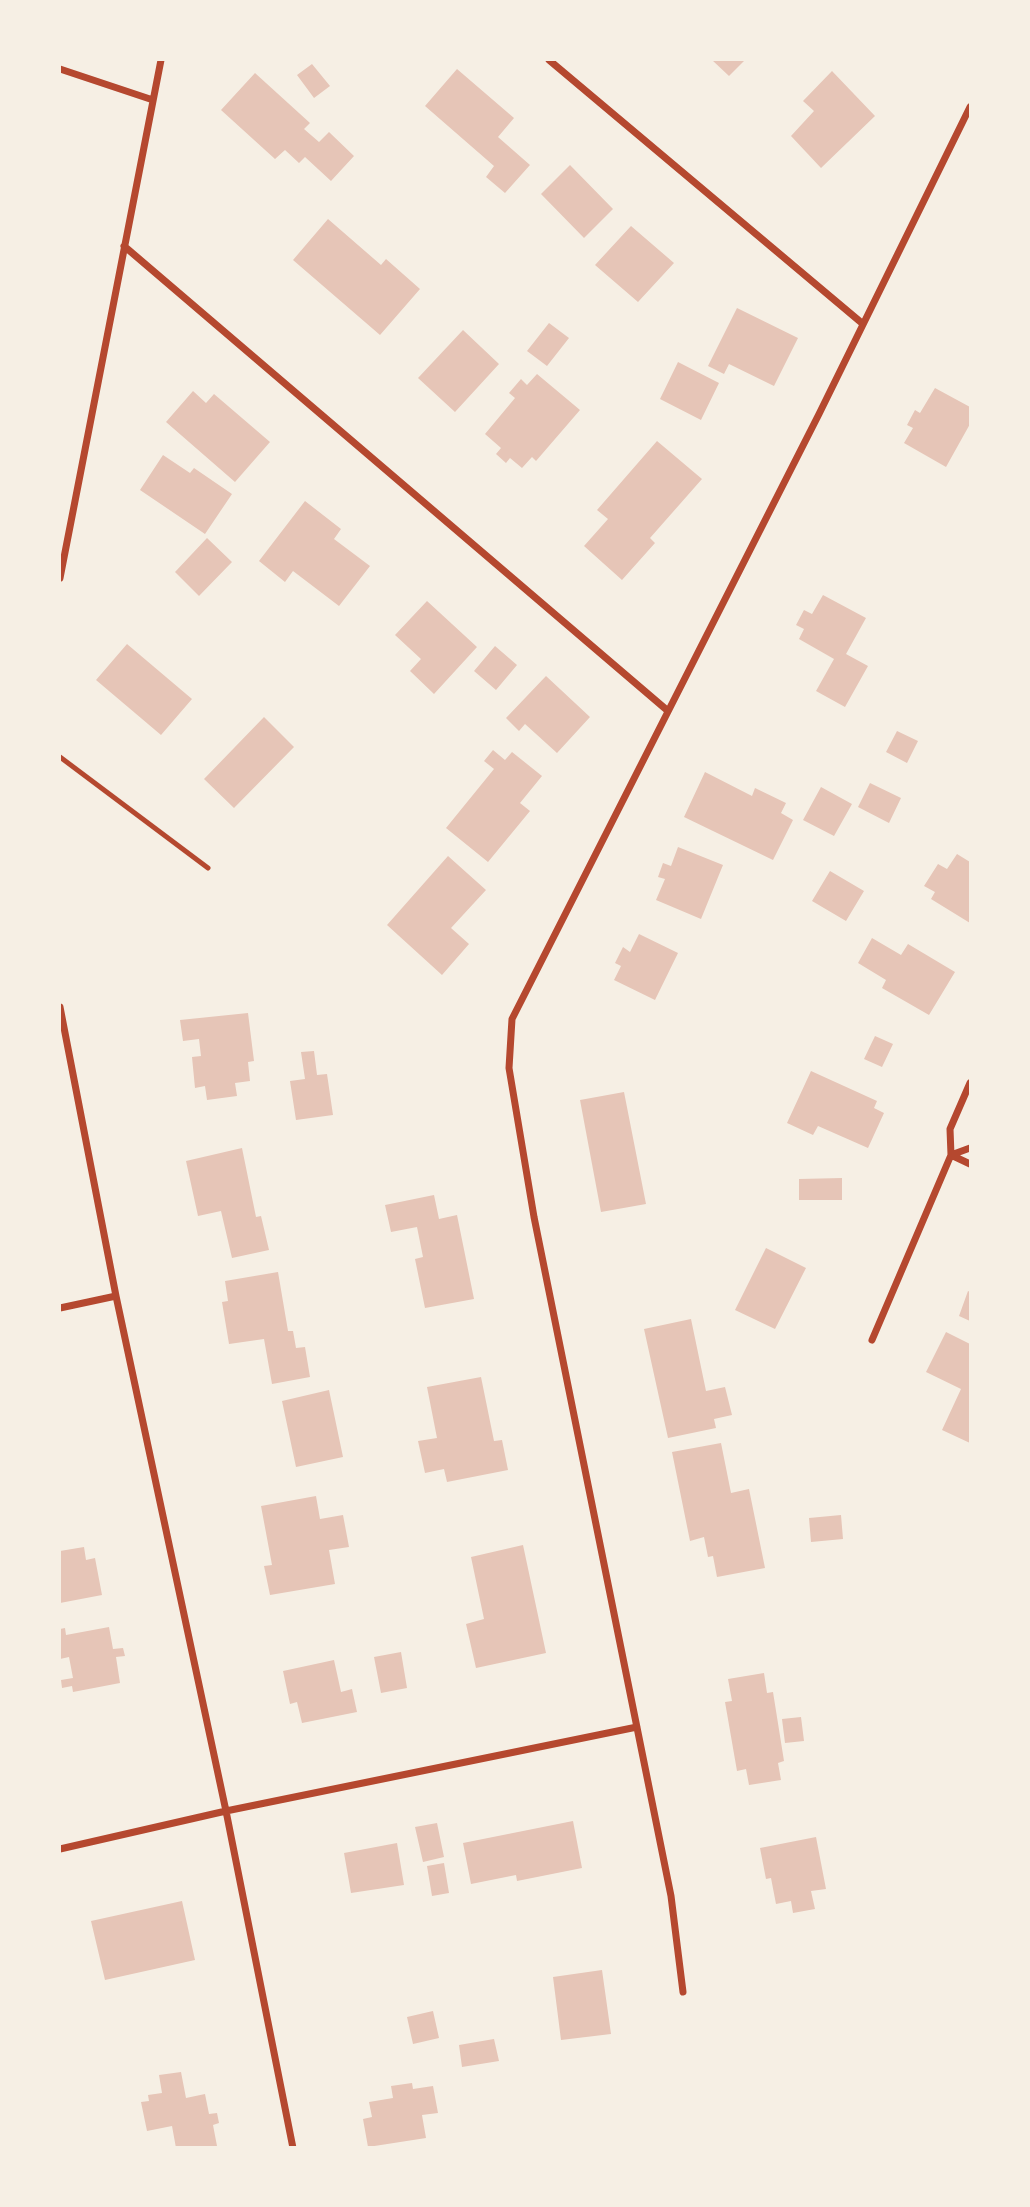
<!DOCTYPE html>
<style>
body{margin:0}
#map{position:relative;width:1030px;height:2207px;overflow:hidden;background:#f6efe4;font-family:"Space Grotesk",sans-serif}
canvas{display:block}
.frame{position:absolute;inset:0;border:61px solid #f6efe4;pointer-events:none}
</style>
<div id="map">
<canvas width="1030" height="2207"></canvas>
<div class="frame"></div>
</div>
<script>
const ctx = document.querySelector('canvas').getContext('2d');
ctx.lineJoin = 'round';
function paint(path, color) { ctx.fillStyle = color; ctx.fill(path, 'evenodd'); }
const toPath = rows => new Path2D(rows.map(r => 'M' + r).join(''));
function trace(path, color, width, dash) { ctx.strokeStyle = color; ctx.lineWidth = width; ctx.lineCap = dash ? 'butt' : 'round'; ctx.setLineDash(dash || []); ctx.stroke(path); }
paint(toPath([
 [712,60,745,60,729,76],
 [312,64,330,86,314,98,297,75],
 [457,69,514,118,498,137,530,165,505,193,486,177,494,166,425,106],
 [832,71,875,116,821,168,791,136,814,111,803,101],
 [255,73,310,123,304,129,319,142,329,132,354,156,331,181,305,157,299,163,285,150,275,159,221,110],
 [570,165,613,209,584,238,541,194],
 [328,219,381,265,386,259,420,289,380,335,293,260],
 [631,226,674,263,638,302,595,265],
 [737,308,798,338,774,386,729,364,724,374,708,366],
 [549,323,569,338,547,366,527,351],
 [463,330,499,364,455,412,418,378],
 [678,362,719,383,701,420,660,399],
 [537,374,580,410,536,461,532,457,522,468,510,458,506,463,496,454,501,448,485,434,515,398,509,393,521,379,527,385],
 [935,388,970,407,970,424,946,467,904,443,913,428,907,425,915,410,920,413],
 [193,391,206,403,214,394,270,442,235,482,166,422],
 [657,441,702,479,650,538,655,543,622,580,584,546,608,519,597,510],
 [163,455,190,473,194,468,232,494,205,534,140,490],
 [305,501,341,529,334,539,370,566,339,606,293,571,285,582,259,561],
 [207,538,232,562,199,596,175,572],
 [823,595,866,618,846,654,868,666,845,707,816,691,834,659,799,639,804,629,796,625,804,610,812,614],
 [427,601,477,647,434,694,410,671,421,659,395,635],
 [127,644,192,699,161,735,96,680],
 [495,646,517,665,496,690,474,671],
 [546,676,590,717,557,753,525,724,519,731,506,718],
 [264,717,294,747,234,808,204,779],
 [897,731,918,741,907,763,886,752],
 [493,750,505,760,512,752,542,776,520,803,530,811,488,862,446,828,494,769,484,761],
 [705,772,752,796,755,788,786,803,781,813,793,820,773,860,684,817],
 [870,783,901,798,889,823,858,807],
 [821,787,852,804,834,836,803,820],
 [678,847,723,865,701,919,656,900,665,879,658,877,663,863,671,866],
 [957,854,970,862,970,923,931,899,935,892,924,886,938,864,947,869],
 [448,856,486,890,451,928,469,944,442,975,387,925],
 [830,871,864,891,846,921,812,901],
 [639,934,678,953,655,1000,614,980,621,966,615,963,623,947,630,952],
 [872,938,901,955,908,944,955,972,929,1015,882,988,886,980,858,963],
 [248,1013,254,1061,248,1062,250,1081,235,1083,237,1096,207,1100,205,1086,195,1088,192,1057,201,1056,199,1039,183,1041,180,1020],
 [875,1036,893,1044,882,1067,864,1059],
 [314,1051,317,1075,327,1074,333,1115,296,1120,290,1081,305,1079,301,1052],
 [811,1071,877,1101,874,1108,884,1113,868,1148,818,1126,813,1135,787,1123],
 [624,1092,646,1204,601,1212,580,1100],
 [242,1148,256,1217,261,1216,269,1250,232,1258,221,1211,198,1216,186,1161],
 [842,1178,842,1200,799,1200,799,1179],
 [434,1195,439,1219,457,1215,474,1299,425,1308,415,1259,423,1257,417,1227,391,1232,385,1205],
 [766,1248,806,1268,775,1329,735,1310],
 [278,1272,288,1331,293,1331,296,1348,305,1347,310,1377,272,1384,264,1339,229,1344,222,1302,228,1301,225,1281],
 [968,1291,970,1292,970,1321,959,1316],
 [691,1319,706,1391,725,1387,732,1415,714,1419,716,1428,668,1438,644,1329],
 [946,1332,970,1344,970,1443,942,1430,961,1389,926,1372],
 [481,1377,494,1441,502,1440,508,1470,447,1482,444,1469,425,1473,418,1441,437,1438,427,1387],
 [329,1390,343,1457,296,1467,282,1401],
 [721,1443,731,1493,749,1489,765,1568,717,1577,713,1556,708,1557,704,1537,690,1541,672,1452],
 [316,1496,320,1519,343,1515,349,1547,329,1550,335,1584,270,1595,264,1566,272,1565,261,1506],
 [841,1515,843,1539,811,1542,809,1518],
 [523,1545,546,1653,476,1668,466,1624,484,1619,471,1557],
 [84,1547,86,1560,95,1558,102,1595,60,1603,60,1551],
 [109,1627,113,1649,123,1648,125,1656,116,1657,120,1683,73,1692,72,1686,62,1688,61,1680,73,1678,69,1657,60,1659,60,1629,65,1628,66,1635],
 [401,1652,407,1688,381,1693,374,1657],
 [334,1660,341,1692,352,1689,357,1712,302,1723,297,1702,290,1704,283,1671],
 [764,1673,767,1693,773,1692,784,1761,778,1763,781,1780,749,1785,746,1769,737,1771,725,1702,732,1701,728,1679],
 [801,1717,804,1741,785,1743,782,1719],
 [573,1821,582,1868,517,1881,516,1875,471,1884,463,1843],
 [437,1823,444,1857,423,1862,415,1827],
 [816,1837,826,1889,811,1891,815,1909,793,1913,791,1901,776,1904,771,1878,766,1879,760,1848],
 [397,1843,404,1885,351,1893,344,1853],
 [444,1863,449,1893,432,1896,427,1866],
 [182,1901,195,1960,105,1980,91,1921],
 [602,1970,611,2034,561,2040,553,1977],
 [433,2011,439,2038,413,2044,407,2017],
 [494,2039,499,2061,462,2067,459,2045],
 [181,2072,186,2098,205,2094,209,2114,217,2113,219,2123,213,2125,217,2146,176,2148,172,2126,147,2131,141,2102,149,2101,148,2095,162,2093,159,2075],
 [412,2083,413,2089,433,2086,438,2113,422,2115,426,2138,368,2147,363,2119,372,2117,369,2102,393,2098,391,2086]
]), '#e6c5b7');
trace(toPath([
 [60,757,208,868]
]), '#b5482f', 5);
trace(toPath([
 [549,60,863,324],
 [60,69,153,100],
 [124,246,668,711],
 [60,578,161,60],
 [60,1007,116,1296,226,1811,293,2148],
 [951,1155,970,1164],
 [951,1155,970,1148],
 [60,1308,116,1296],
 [872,1340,951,1155,950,1129,970,1083],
 [60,1849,226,1811,637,1727],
 [683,1992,671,1896,534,1217,509,1068,512,1019,819,414,970,107]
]), '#b5482f', 7);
</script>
